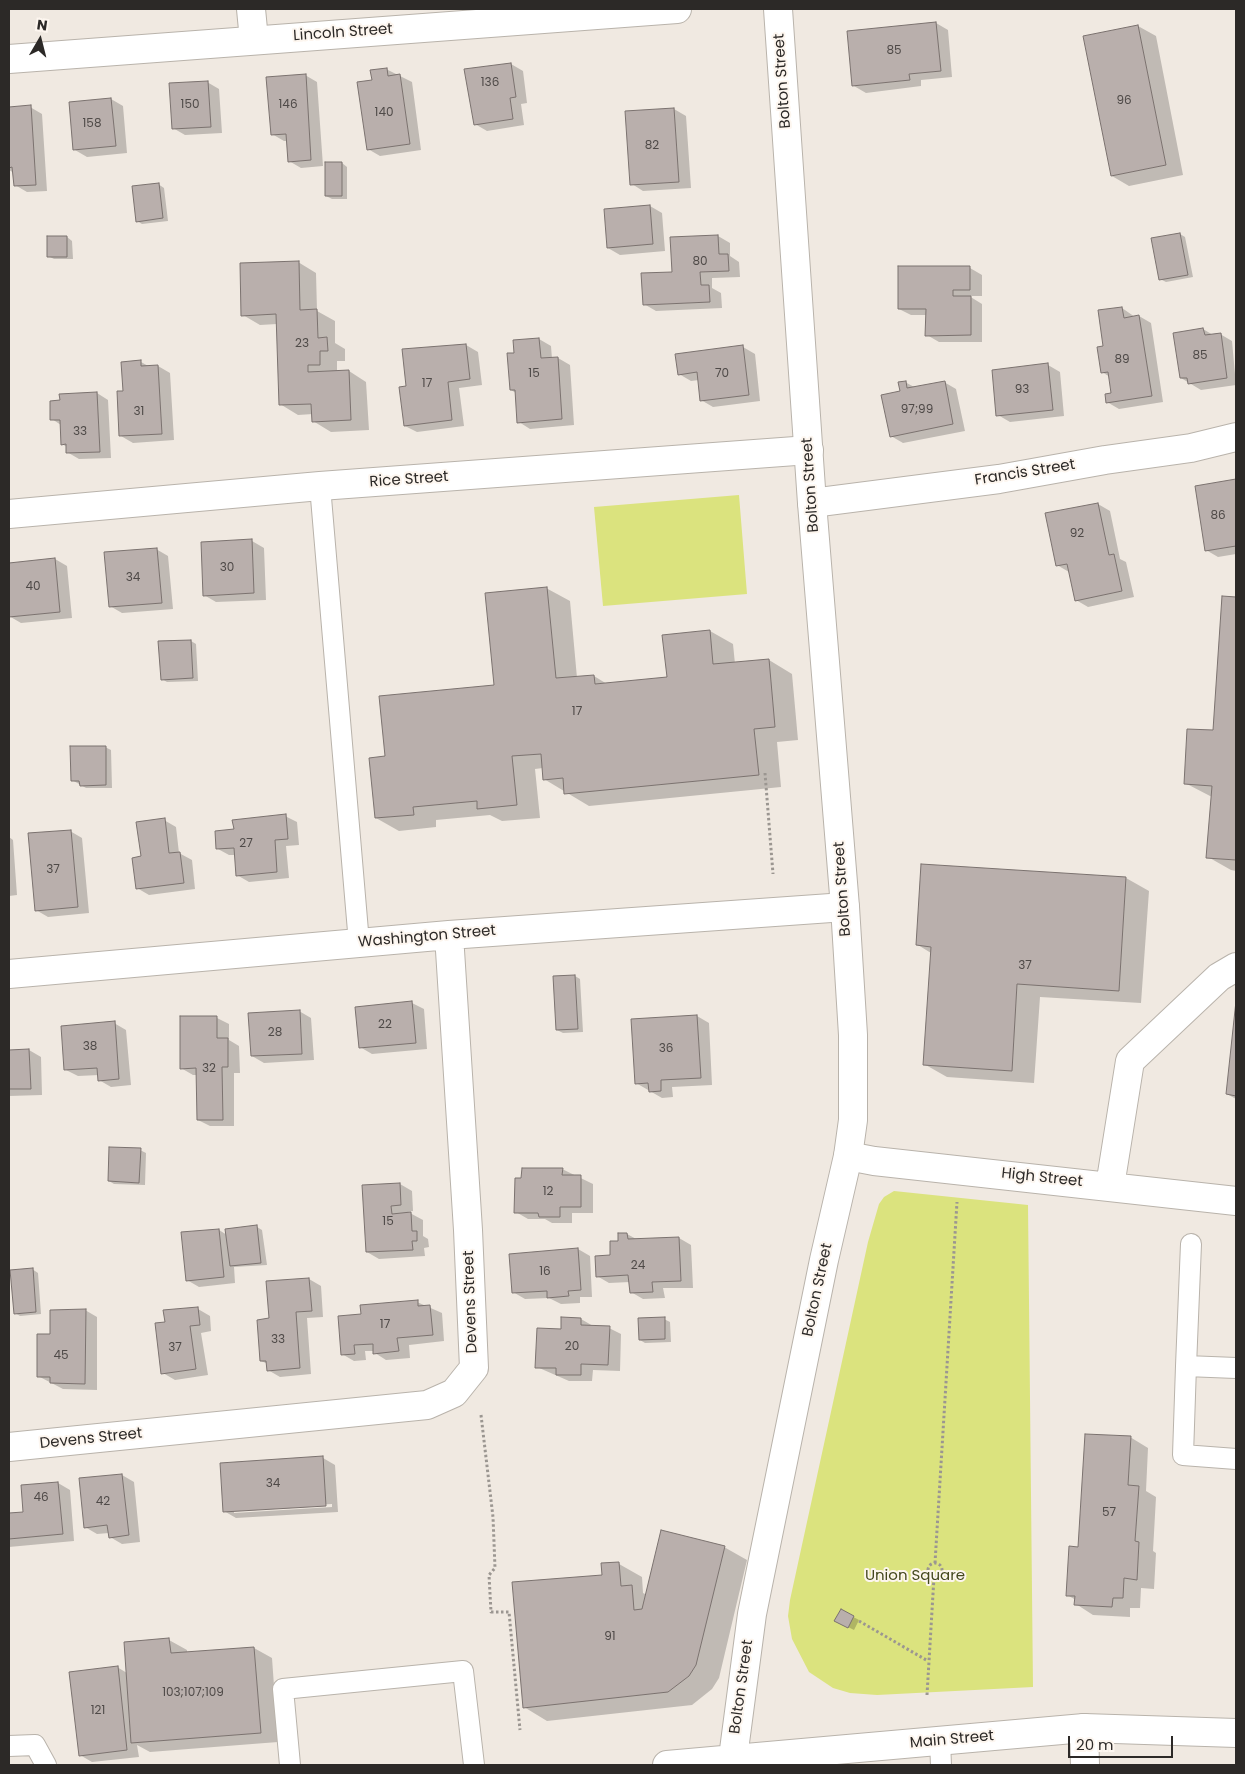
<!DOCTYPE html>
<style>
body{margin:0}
#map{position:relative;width:1245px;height:1774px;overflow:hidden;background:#f0e9e1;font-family:Poppins,sans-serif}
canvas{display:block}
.frame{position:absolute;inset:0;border:10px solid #2c2927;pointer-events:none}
.north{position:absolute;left:15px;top:15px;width:50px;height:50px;-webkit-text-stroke:4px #fdf6ef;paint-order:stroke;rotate:8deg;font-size:14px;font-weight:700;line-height:20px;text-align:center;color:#2c2927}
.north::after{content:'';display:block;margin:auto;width:18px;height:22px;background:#2c2927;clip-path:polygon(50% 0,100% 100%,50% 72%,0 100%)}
.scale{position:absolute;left:1068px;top:1736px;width:105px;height:22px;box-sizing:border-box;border:2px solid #2c2927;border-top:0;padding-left:6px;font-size:15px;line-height:18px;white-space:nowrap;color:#2c2927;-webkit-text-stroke:4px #fdf6ef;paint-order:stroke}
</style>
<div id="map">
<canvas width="1245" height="1774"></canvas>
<div class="frame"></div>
<div class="north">N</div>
<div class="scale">20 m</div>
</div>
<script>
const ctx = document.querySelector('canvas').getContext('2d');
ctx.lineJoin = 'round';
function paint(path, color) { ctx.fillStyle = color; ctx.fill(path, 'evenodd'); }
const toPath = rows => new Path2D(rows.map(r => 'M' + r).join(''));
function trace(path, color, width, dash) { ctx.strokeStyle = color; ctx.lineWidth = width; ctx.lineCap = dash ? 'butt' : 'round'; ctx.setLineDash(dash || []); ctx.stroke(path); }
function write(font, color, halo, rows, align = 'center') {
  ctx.font = font + ' Poppins,sans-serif'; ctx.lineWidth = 4; ctx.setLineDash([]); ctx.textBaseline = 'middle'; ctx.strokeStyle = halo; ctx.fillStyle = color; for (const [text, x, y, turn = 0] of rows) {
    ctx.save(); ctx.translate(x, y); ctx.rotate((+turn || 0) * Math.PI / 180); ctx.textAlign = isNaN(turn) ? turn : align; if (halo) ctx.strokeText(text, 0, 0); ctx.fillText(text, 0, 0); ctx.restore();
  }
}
paint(toPath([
 [739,495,747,594,603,606,594,507],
 [894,1191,1028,1205,1033,1687,877,1695,850,1693,833,1688,809,1672,792,1639,788,1616,790,1600,868,1242,879,1204,884,1197]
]), '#dbe37e');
paint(toPath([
 [936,23,948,30,952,77,921,80,921,86,866,93,854,86],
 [1138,26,1156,36,1183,175,1129,186,1112,176],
 [511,64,523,71,527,103,521,104,524,125,487,131,475,124,465,70],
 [386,69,412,82,421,150,380,156,368,149,373,81],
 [305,75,317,82,323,166,301,168,289,161,288,141,284,141,272,134],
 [207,82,219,89,222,133,185,135,173,128],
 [111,99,123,106,127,153,87,157,75,150,70,103],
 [30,107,42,114,47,191,27,192,15,185,14,173,9,170,9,108],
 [674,109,686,116,691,188,643,191,632,184,627,112],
 [342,163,347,167,347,199,332,199,326,196],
 [158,184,164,188,168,221,142,224,137,221],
 [650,206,662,213,665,251,620,255,608,248],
 [1180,234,1185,237,1193,277,1166,282,1160,279],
 [718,236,730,243,730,256,739,262,740,277,712,278,712,288,721,293,722,308,656,311,644,304,673,273],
 [67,237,72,241,73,259,54,259,48,256],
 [298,262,316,273,317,311,335,321,335,343,345,349,345,361,337,361,337,372,349,371,366,382,369,430,331,432,313,421,313,414,298,415,280,404,277,324,260,325,243,315],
 [970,268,982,275,982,296,969,296,982,304,982,342,939,342,927,335,927,315,911,315,899,309],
 [1122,308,1135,317,1139,316,1151,323,1163,402,1119,409,1107,402,1112,394,1110,377,1102,372,1105,347,1099,311],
 [1203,329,1213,335,1220,334,1232,341,1236,385,1201,390,1181,378],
 [539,339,551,346,552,359,558,358,570,365,574,425,530,429,519,422,516,393,511,390,515,354],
 [466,345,478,352,482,385,459,388,464,426,417,432,405,426,407,387],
 [743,347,755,354,760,401,713,407,701,400,699,380,691,381,679,374],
 [141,362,150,367,158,366,170,373,174,440,133,443,121,436,124,392],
 [1048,365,1060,372,1064,416,1010,422,998,415],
 [905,382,916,388,944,382,956,389,965,431,903,443,891,436],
 [97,393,108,400,111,458,79,459,67,452,67,447,62,444,61,425,52,419],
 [1236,480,1236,554,1218,557,1206,550,1196,487],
 [1098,504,1110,511,1120,559,1126,562,1134,597,1088,607,1076,600,1069,572,1057,565,1046,514],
 [252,541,264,548,266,600,216,602,204,595],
 [156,549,168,556,173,609,122,613,110,606],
 [55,559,67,566,72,618,21,623,9,616,9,564],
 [546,588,570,601,577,678,594,676,607,684,668,678,710,631,733,644,735,664,769,660,792,674,798,740,777,742,781,787,589,806,544,779,543,768,535,769,540,818,502,821,490,815,436,820,436,827,399,831,376,818,386,757,496,686],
 [1223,597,1236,598,1236,871,1231,870,1208,857,1212,797,1185,783,1214,732],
 [191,641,196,644,198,681,167,682,162,679],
 [105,747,111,750,112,788,86,788,72,780],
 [285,816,297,822,299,845,286,846,289,878,249,882,237,875,236,855,229,855,218,849,235,830],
 [164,820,176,827,179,853,192,860,195,889,149,895,137,888,142,857],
 [70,831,82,838,89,913,48,917,36,910],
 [9,837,13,840,17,895,9,896],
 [1126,878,1149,891,1141,1003,1040,997,1034,1083,947,1077,924,1064,931,953,918,945],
 [575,976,580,979,583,1032,563,1033,557,1030],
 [412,1003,424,1009,427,1049,372,1054,360,1047],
 [1236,1009,1236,1099,1227,1094],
 [299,1011,311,1018,314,1060,264,1063,252,1056],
 [697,1016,709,1023,712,1085,672,1087,673,1097,662,1098,636,1083],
 [217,1018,229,1024,229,1040,239,1046,240,1073,234,1073,234,1126,210,1126,198,1120,198,1075,193,1075,181,1068],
 [114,1023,126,1030,131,1085,111,1087,99,1080,99,1075,78,1076,66,1070],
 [29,1050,41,1057,42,1095,9,1096,9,1051],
 [140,1150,146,1153,145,1185,114,1184,109,1181],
 [562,1169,593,1184,593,1213,572,1213,572,1223,552,1223,545,1219,528,1219,516,1212],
 [400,1184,412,1191,413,1211,408,1212,423,1220,423,1236,428,1239,429,1247,424,1248,425,1256,379,1259,367,1252],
 [257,1227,262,1230,267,1265,234,1267,235,1283,199,1287,187,1280,219,1230,227,1235],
 [619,1234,627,1234,638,1240,679,1238,691,1245,693,1288,663,1288,665,1298,643,1299,631,1292,630,1282,609,1283,597,1276,619,1242],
 [578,1249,590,1256,592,1297,580,1297,580,1303,561,1304,549,1298,525,1299,513,1292],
 [32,1269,38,1273,41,1314,20,1316,15,1313],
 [309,1279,321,1286,323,1317,307,1318,311,1374,280,1377,268,1370,268,1364,261,1361,270,1320],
 [417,1302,442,1313,444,1341,409,1345,410,1358,386,1360,375,1353,374,1351,365,1351,366,1360,354,1361,342,1354,362,1315],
 [198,1309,210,1316,211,1331,201,1333,208,1375,175,1380,163,1373,166,1323],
 [85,1310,97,1317,97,1390,63,1389,38,1376,51,1336],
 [563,1318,581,1319,593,1326,609,1328,621,1334,620,1371,593,1370,592,1381,569,1381,537,1367,563,1330],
 [664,1319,670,1322,671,1342,645,1343,640,1340],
 [9,1366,10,1398,9,1398],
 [1130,1437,1148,1448,1146,1491,1156,1497,1153,1551,1156,1553,1154,1589,1141,1588,1140,1608,1130,1608,1130,1617,1093,1615,1076,1604,1076,1600,1067,1595,1079,1549],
 [323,1458,335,1465,338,1512,236,1518,224,1511],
 [332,1504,332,1507,234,1513,234,1510],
 [122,1475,134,1482,140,1542,122,1544,110,1537,109,1533,97,1534,85,1527],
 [58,1483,70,1490,74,1541,9,1547,9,1514,24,1513],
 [724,1547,747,1560,719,1678,712,1689,692,1705,547,1721,524,1707,603,1576,619,1564,642,1577,643,1593,647,1595],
 [842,1611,859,1620,854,1630,842,1624],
 [169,1640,187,1650,187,1653,254,1648,272,1658,278,1742,150,1752,137,1745,139,1757,92,1762,80,1755,117,1667,127,1673]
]), '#0003');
const building = toPath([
 [936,22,941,71,909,74,910,80,852,86,847,31,936,22],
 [1138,25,1166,165,1111,176,1083,36,1138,25],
 [511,63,516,97,510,98,513,119,474,125,464,69,511,63],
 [387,68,388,76,400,74,410,144,367,150,357,82,372,80,370,70,387,68],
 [306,74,311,160,288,162,286,134,271,135,266,77,306,74],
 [208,81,211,127,172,129,169,83,208,81],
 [111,98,116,146,73,150,69,102,111,98],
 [31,105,36,185,14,186,12,167,9,168,9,107,31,105],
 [674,108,679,182,630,185,625,111,674,108],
 [325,162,342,162,342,196,325,196,325,162],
 [159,183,163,218,136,222,132,186,159,183],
 [650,205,653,244,607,248,604,209,650,205],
 [1180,233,1188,275,1159,280,1151,238,1180,233],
 [718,235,719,254,728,254,729,271,700,272,701,285,709,285,710,302,643,305,641,273,672,272,670,237,718,235],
 [47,236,67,236,67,257,47,257,47,236],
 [299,261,300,310,317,309,318,338,327,337,328,351,320,351,320,365,308,365,308,372,349,370,351,420,312,422,311,404,279,405,276,314,241,316,240,263,299,261],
 [898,266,970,266,970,290,953,290,953,296,971,296,971,335,925,336,926,309,898,309,898,266],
 [1122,307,1124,318,1139,315,1152,396,1106,403,1105,394,1111,393,1108,372,1101,373,1097,347,1103,346,1098,310,1122,307],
 [1203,328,1205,335,1221,333,1227,378,1188,384,1187,378,1180,378,1173,333,1203,328],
 [539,338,541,358,558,357,562,419,517,423,515,390,510,390,507,353,514,353,513,340,539,338],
 [466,344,470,379,448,382,452,420,404,426,399,387,406,386,402,349,466,344],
 [743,345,749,395,700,401,697,372,678,375,675,354,743,345],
 [141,360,141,366,158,365,162,434,119,436,117,391,123,391,121,362,141,360],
 [1048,363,1053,410,996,416,992,370,1048,363],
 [906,381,907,388,945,381,953,424,890,437,881,395,900,391,898,382,906,381],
 [97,392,100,452,66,453,66,444,61,445,60,420,50,420,50,401,60,400,59,394,97,392],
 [1236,479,1236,546,1205,551,1195,486,1236,479],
 [1098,503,1109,555,1114,554,1122,591,1075,601,1067,564,1056,566,1045,513,1098,503],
 [252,539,254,593,203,596,201,542,252,539],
 [157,548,162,603,109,607,104,552,157,548],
 [55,558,60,612,9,617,9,563,55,558],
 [547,587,556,678,594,675,595,684,667,677,662,635,710,630,713,664,769,659,775,727,754,729,759,775,564,794,563,778,543,780,541,754,512,756,517,805,477,809,477,801,413,807,414,815,375,818,369,758,385,756,379,696,494,685,485,593,547,587],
 [1222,596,1236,597,1236,860,1206,858,1212,786,1184,784,1187,729,1213,730,1222,596],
 [191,640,193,678,161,680,158,641,191,640],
 [70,746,106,746,106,785,80,786,79,781,71,781,70,746],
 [286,814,288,839,275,840,277,872,236,876,234,848,216,849,215,831,234,829,232,820,286,814],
 [165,818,169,853,180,852,184,883,136,889,132,858,141,856,136,822,165,818],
 [71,830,78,907,35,911,28,833,71,830],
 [921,864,1126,877,1119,991,1017,984,1012,1071,923,1065,931,947,916,945,921,864],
 [575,975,578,1029,556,1030,553,976,575,975],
 [412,1001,416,1043,359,1048,355,1007,412,1001],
 [1236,1001,1236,1096,1226,1094,1236,1001],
 [300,1010,302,1054,251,1056,248,1013,300,1010],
 [697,1015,701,1078,661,1080,661,1091,649,1092,648,1083,635,1084,631,1019,697,1015],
 [180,1016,217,1016,217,1038,228,1038,228,1067,222,1067,223,1120,197,1120,196,1068,180,1069,180,1016],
 [115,1021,119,1079,98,1081,97,1068,64,1070,61,1026,115,1021],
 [29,1049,31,1089,9,1089,9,1050,29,1049],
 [109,1147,141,1148,139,1183,108,1181,109,1147],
 [522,1168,563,1168,562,1175,581,1175,581,1207,560,1207,560,1217,539,1217,538,1213,514,1213,515,1178,521,1178,522,1168],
 [400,1183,401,1205,391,1206,392,1214,411,1212,412,1231,417,1231,417,1241,412,1241,413,1250,366,1252,362,1185,400,1183],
 [257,1225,261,1263,230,1266,225,1229,257,1225],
 [219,1229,224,1277,186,1281,181,1232,219,1229],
 [618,1233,627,1233,628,1239,679,1237,681,1281,652,1282,653,1292,630,1293,628,1275,596,1277,595,1256,610,1255,610,1241,618,1241,618,1233],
 [578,1248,581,1290,568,1291,569,1296,547,1298,547,1291,512,1293,509,1254,578,1248],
 [33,1268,36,1312,14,1314,10,1270,33,1268],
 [309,1278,312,1311,296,1312,300,1368,267,1371,266,1361,260,1361,257,1320,269,1318,266,1281,309,1278],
 [418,1300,418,1306,430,1305,433,1335,397,1338,399,1351,373,1354,373,1344,354,1345,355,1354,341,1355,338,1316,361,1314,360,1305,418,1300],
 [198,1307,200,1325,190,1326,196,1369,161,1374,155,1323,165,1322,163,1310,198,1307],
 [86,1309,85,1384,50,1383,50,1377,37,1377,37,1334,50,1334,50,1310,86,1309],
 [561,1317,581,1318,581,1325,610,1326,608,1365,581,1364,581,1375,556,1375,556,1368,535,1368,537,1328,561,1329,561,1317],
 [665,1317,665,1339,639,1340,638,1318,665,1317],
 [1085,1434,1131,1436,1128,1485,1139,1486,1135,1541,1139,1542,1137,1580,1124,1578,1123,1598,1113,1598,1112,1607,1074,1605,1075,1596,1066,1596,1069,1546,1078,1547,1085,1434],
 [323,1456,326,1506,223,1512,220,1463,323,1456],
 [122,1474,129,1535,109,1538,107,1525,84,1528,79,1478,122,1474],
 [58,1482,63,1534,9,1539,9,1513,23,1512,21,1485,58,1482],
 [661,1530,725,1546,696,1665,689,1676,668,1692,523,1708,512,1582,602,1575,601,1563,619,1562,621,1586,632,1585,634,1610,642,1609,661,1530],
 [841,1609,854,1616,848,1628,834,1621,841,1609],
 [169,1638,171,1653,254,1647,261,1733,131,1743,124,1642,169,1638],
 [118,1666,127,1750,79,1756,69,1672,118,1666]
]);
paint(building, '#b9afac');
trace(building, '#7b726f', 1);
const service = toPath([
 [320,486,359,943],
 [1191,1244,1186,1366,1236,1368],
 [1186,1366,1183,1455,1236,1459],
 [940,1741,941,1765],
 [9,1746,35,1745,46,1765],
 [290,1765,283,1689,463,1671,474,1765]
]);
const minor = toPath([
 [251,9,254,40],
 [812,503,999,479,1105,460,1191,448,1236,437],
 [9,514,320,486,809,450],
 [9,974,449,935,845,907],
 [848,1156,874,1161,1236,1201],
 [1110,1186,1130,1061,1219,977,1236,967],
 [9,1447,427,1405,454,1393,474,1368,468,1230,449,935],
 [1084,1728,1085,1765]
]);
const secondary = toPath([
 [667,1765,1084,1728,1236,1733],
 [732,1765,752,1614,824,1260,848,1156,853,1120,853,1035,845,907,812,503,778,9]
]);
const primary = toPath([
 [9,59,677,9]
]);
trace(service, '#b9b3ab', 22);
trace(minor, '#b9b3ab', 30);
trace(secondary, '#b9b3ab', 30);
trace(primary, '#b9b3ab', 30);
trace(toPath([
 [765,773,773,874],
 [481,1415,493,1517,495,1568,489,1575,491,1612,509,1612,520,1730],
 '928 1570a7 7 0 1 1 14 0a7 7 0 1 1-14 0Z',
 [935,1563,957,1202],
 [859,1621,928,1661],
 [927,1695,934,1577]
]), '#9b9691', 3, [2.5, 2.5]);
trace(service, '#fff', 20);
trace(minor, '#fff', 28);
trace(secondary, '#fff', 28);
trace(primary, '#fff', 28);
write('12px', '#4f4a48', null, [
 ["85",894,51],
 ["136",490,83],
 ["96",1124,101],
 ["150",190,105],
 ["146",288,105],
 ["140",384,113],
 ["158",92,124],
 ["82",652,146],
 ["80",700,262],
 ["23",302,344],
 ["85",1200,356],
 ["89",1122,360],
 ["15",534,374],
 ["70",722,374],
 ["17",427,384],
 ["93",1022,390],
 ["97;99",917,410],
 ["31",139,412],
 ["33",80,432],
 ["86",1218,516],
 ["92",1077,534],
 ["30",227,568],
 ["34",133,578],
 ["40",33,587],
 ["17",577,712],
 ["27",246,844],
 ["37",53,870],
 ["37",1025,966],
 ["22",385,1025],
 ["28",275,1033],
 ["38",90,1047],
 ["36",666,1049],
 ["32",209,1069],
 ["12",548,1192],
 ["15",388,1222],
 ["24",638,1266],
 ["16",545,1272],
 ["17",385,1325],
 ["33",278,1340],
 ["20",572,1347],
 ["37",175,1348],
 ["45",61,1356],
 ["34",273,1484],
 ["46",41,1498],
 ["42",103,1502],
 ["57",1109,1513],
 ["91",610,1637],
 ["103;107;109",193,1693],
 ["121",98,1711]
]);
write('15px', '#2c2927', '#fdf6ef', [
 ["Lincoln Street",343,33,-4],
 ["Bolton Street",783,81,-94],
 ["Francis Street",1025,473,-9],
 ["Rice Street",409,480,-4],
 ["Bolton Street",811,485,-94],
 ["Bolton Street",843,889,-94],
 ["Washington Street",427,937,-5],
 ["High Street",1042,1178,6],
 ["Bolton Street",818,1290,-78],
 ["Devens Street",471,1302,-92],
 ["Devens Street",91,1439,-6],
 ["Bolton Street",742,1687,-82],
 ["Main Street",952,1740,-5]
]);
write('15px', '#44481d', '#fdf6ef', [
 ["Union Square",915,1576]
]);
</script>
